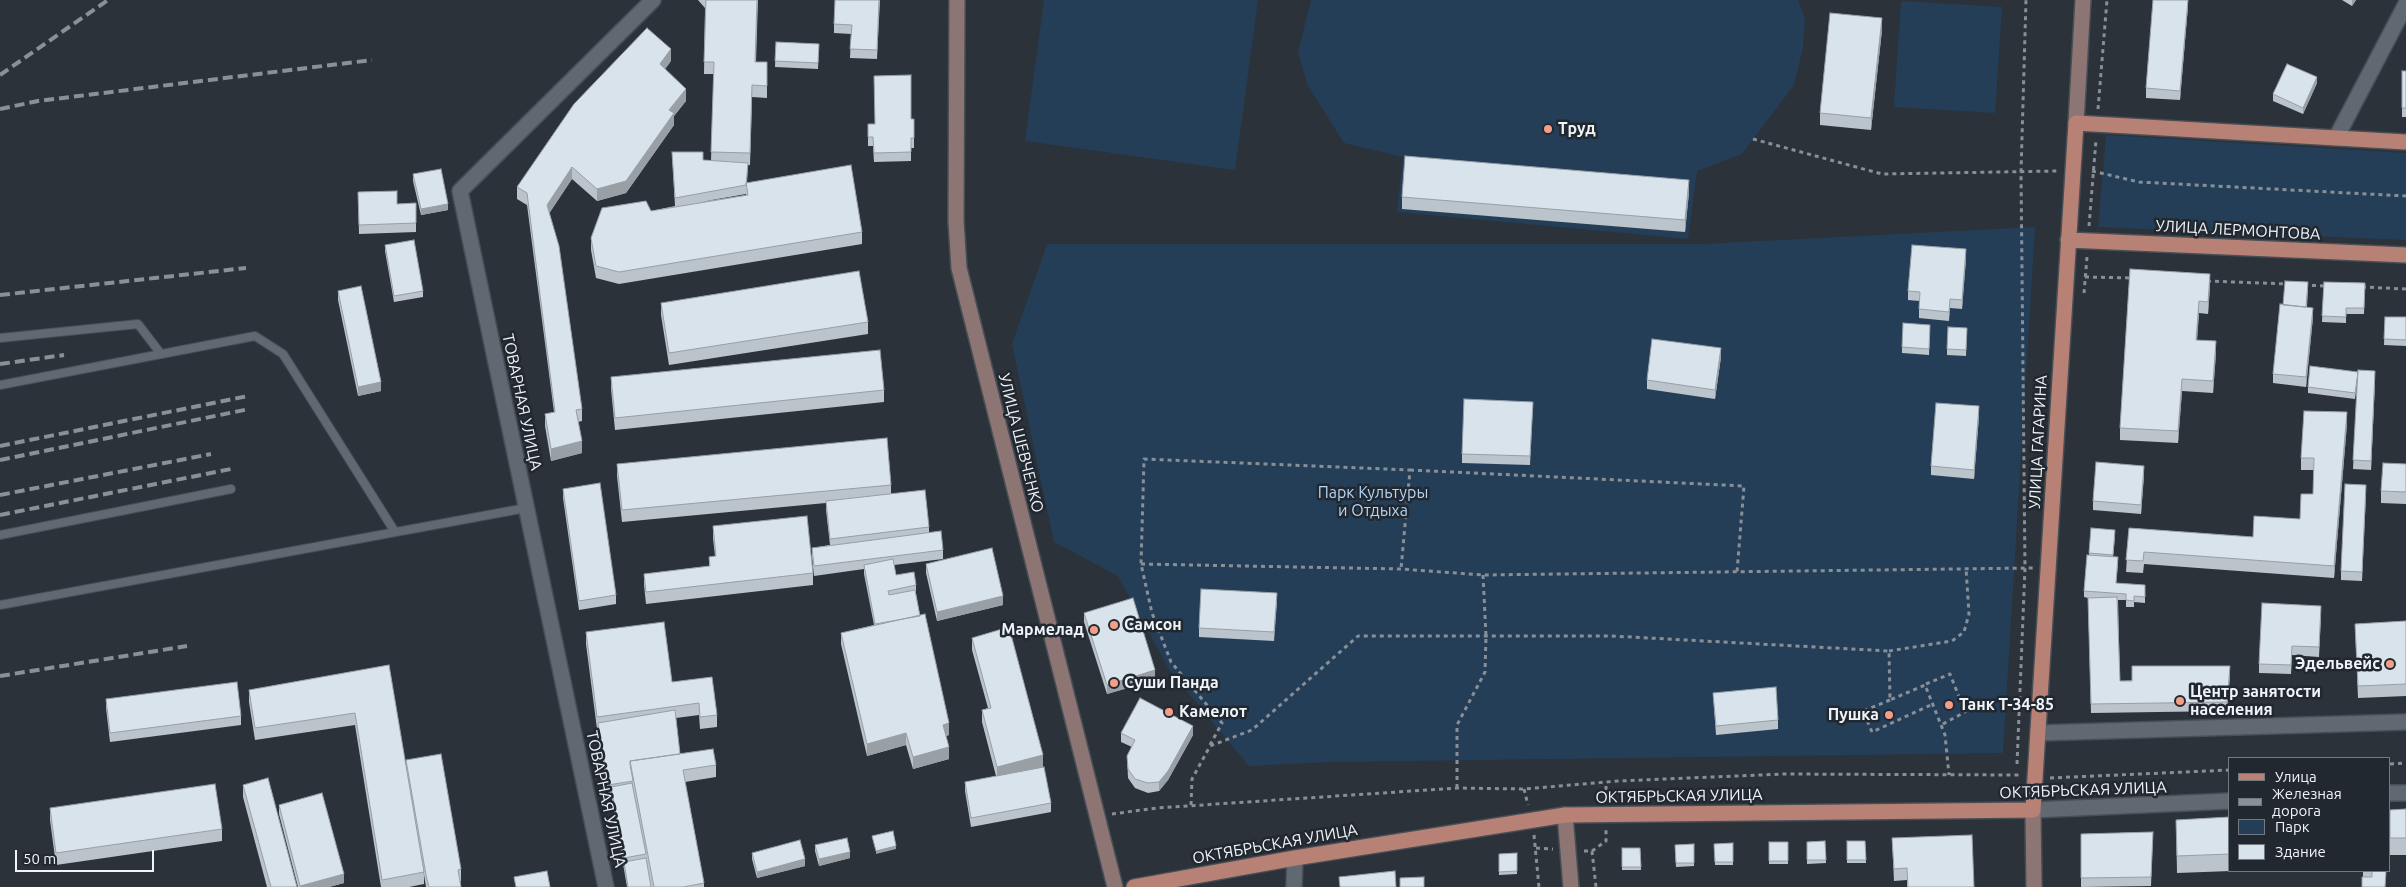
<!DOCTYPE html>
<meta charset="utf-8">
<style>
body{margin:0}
#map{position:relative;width:2406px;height:887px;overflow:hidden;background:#2b323a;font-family:Ubuntu,sans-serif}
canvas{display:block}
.legend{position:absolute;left:2228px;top:757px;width:162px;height:115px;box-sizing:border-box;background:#21282f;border:1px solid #737a80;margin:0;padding:6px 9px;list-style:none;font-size:15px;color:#eff4f9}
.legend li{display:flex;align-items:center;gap:10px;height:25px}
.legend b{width:25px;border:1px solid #737a80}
.scale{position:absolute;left:15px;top:850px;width:139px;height:22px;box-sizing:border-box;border:2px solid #eff4f9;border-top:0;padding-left:6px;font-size:15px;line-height:18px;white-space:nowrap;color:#eff4f9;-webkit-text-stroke:4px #21282f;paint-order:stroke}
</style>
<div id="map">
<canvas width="2406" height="887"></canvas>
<ul class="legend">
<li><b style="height:6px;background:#b88176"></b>Улица</li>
<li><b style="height:6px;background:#8a9097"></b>Железная дорога</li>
<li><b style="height:14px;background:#243e58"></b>Парк</li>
<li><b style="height:14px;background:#d9e3ec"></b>Здание</li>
</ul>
<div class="scale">50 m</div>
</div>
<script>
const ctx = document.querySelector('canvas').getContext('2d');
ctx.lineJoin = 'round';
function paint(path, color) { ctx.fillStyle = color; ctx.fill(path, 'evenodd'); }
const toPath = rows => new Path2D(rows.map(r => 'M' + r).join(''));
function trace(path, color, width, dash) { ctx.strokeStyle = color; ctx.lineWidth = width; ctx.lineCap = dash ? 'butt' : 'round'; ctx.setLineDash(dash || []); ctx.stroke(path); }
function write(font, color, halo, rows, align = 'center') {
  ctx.font = font + ' Ubuntu,sans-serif'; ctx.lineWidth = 5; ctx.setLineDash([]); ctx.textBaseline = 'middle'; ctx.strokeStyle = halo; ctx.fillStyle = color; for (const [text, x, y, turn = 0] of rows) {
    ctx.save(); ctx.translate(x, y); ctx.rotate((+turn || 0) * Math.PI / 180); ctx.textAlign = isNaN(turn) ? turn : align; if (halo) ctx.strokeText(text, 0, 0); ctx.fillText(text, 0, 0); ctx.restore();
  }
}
paint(toPath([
 [1044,0,1258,0,1235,170,1025,141],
 [1311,0,1798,0,1805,18,1803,48,1794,85,1742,154,1697,171,1688,239,1397,212,1403,157,1344,143,1307,84,1298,52],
 [1901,1,2002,7,1995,113,1894,107],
 [2106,135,2406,153,2406,240,2098,227],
 [2035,227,2003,753,1331,762,1249,766,1170,671,1118,576,1054,542,1012,344,1047,244,1703,244]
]), '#243e58');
const lane = toPath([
 [0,338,138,324,161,354],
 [0,385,255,336,283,354,395,532],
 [0,535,231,489],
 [0,605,526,508]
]);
const street = toPath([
 [2336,138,2406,4],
 [2038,733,2406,722],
 [2390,793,2406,793],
 [2033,810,2230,801],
 [606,887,460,191,653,0],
 [1294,887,1295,858]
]);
const secondary = toPath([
 [957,0,956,221,959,268,1115,887],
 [2076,123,2083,0],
 [2033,810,2034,887],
 [1565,815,1571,887]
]);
const primary = toPath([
 [2068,240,2406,255],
 [1134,887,1295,858,1565,815,2033,810,2076,123,2406,142]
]);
trace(lane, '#484e55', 10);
trace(street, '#484e55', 18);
trace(secondary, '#484e55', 18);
trace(primary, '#484e55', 18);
trace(toPath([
 [2098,109,2107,0],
 [1753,139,1882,174,2058,171],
 [2092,171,2139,182,2406,196],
 [2089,226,2096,140],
 [2085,277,2133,278],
 [2207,281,2288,284],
 [2304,285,2325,286],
 [2362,287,2406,289],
 [2084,293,2087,257],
 [1410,470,1744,486,1737,572],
 [1141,564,1401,569,1483,575,2033,568],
 [1889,651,1952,641,1964,632,1969,614,1966,568],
 [1926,684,1950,674,1965,712,1941,725],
 [1890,700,1863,711,1872,732,1933,704],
 [1210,745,1222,723,1171,662,1152,613,1141,564,1144,459,1410,470,1401,569],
 [2017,764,2025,568,2021,172,2026,0],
 [2390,764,2406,763],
 [2050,778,2230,770],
 [1457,788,1457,725,1485,672,1486,636,1483,575],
 [1524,789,1528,805],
 [1606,798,1606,782],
 [1191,805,1192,779,1210,746,1252,730,1358,636,1612,636,1889,651,1890,700,1925,685,1945,735,1949,775],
 [1112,814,1157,808,1457,788,1524,789,1618,781,1784,774,2019,775],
 [1534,835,1539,887],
 [1536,848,1553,849],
 [1584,851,1592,851,1606,841,1606,830],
 [1592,851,1596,887]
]), '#898f96', 3, [4, 4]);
trace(lane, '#606871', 8);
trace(street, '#606871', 15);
trace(secondary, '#8c7573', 15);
trace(primary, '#b88176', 15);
trace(toPath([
 [0,75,108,0],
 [0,109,38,101,372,60],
 [0,295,246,268],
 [0,364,64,355],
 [0,446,248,396],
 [0,460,249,409],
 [0,495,211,454],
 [0,515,231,469],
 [0,676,187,646]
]), '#8a9097', 4, [10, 5]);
paint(toPath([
 [698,0,758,0,756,62,767,74,767,98,752,97,750,165,748,165,747,183,862,232,862,244,619,284,596,278,591,250,591,238,651,211,675,206,672,152,703,160,711,160,714,74,704,74,705,8],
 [746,194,746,195,701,202],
 [880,0,877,59,850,58,851,34,834,33,834,24],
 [2342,0,2356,0,2352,6],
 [2188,6,2180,100,2146,98,2146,88],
 [1882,30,1871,130,1820,125,1820,113],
 [776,42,819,44,818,69,775,67],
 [671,61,665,69,686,101,674,116,674,125,626,193,597,201,572,179,549,213,582,409,582,421,578,422,582,453,551,461,545,426,545,414,554,412,527,205,517,199,517,187],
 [2402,71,2406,71,2406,117,2402,117],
 [2317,83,2303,114,2273,101,2273,94],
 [911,119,914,138,914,148,911,148,911,161,874,162,873,146,868,146,868,124,875,124],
 [413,174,448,210,421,215,413,181],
 [358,192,397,204,416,203,416,232,359,234],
 [1689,192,1685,232,1402,209,1402,197],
 [385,245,423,291,423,297,394,302,385,251],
 [1966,259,1962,309,1950,308,1949,321,1919,318,1919,301,1908,300,1908,291],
 [2130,269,2210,286,2208,314,2199,313,2197,340,2216,353,2213,393,2182,391,2178,443,2120,440,2120,428],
 [2324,282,2365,283,2364,314,2346,314,2346,323,2322,322],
 [2308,288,2307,307,2313,317,2306,387,2273,383,2273,374,2283,305],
 [338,291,381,391,358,396,338,300],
 [661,303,868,322,868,334,669,365,661,315],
 [2385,317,2406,317,2406,346,2384,345],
 [1967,328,1966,356,1947,355,1947,349],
 [1930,331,1929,355,1902,353,1902,347],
 [1721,357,1715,399,1647,389,1647,380],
 [611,377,884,390,884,402,615,430,611,389],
 [2375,380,2371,470,2353,469,2357,384,2355,399,2308,393,2308,387],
 [1533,402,1530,465,1462,463,1462,454],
 [1979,416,1974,479,1931,475,1931,466],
 [2347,424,2334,578,2144,564,2143,573,2126,572,2129,528,2253,537,2300,519,2313,494,2314,470,2301,470,2301,458],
 [617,464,891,485,891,494,929,527,929,532,943,550,943,559,894,565,896,575,916,585,916,594,920,616,949,735,946,736,949,759,913,769,906,745,867,756,841,644,841,633,874,625,864,574,864,569,814,576,812,557,812,548,830,545,826,510,826,503,622,522,617,476],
 [2406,464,2406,504,2381,503,2381,491],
 [2144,475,2141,514,2093,510,2093,501],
 [563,489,616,595,616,604,579,610,563,498],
 [2366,494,2362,581,2341,580,2341,571],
 [713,526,813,573,813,585,646,604,644,585,644,574,709,566,709,557,715,556,713,538],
 [2091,528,2115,536,2113,557,2118,564,2116,583,2145,591,2145,603,2134,602,2134,607,2126,607,2126,600,2118,600,2120,681,2230,675,2227,711,2091,713,2088,598,2084,597,2084,591,2089,555],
 [926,564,1003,605,937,621,926,573],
 [1277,602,1274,641,1199,637,1199,628],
 [1084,613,1155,680,1107,694,1084,622],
 [2321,615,2319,657,2292,655,2291,674,2259,673,2259,664],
 [2406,621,2406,696,2358,698,2355,624],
 [586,632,672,682,717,715,717,727,700,729,699,715,676,718,680,754,716,765,716,777,685,782,704,883,704,887,651,887,647,862,651,887,627,887,611,794,608,794,598,728,597,729,586,644],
 [972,638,1043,767,1051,803,1051,812,971,827,965,791,965,782,996,776,982,722,982,710,988,708,972,650],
 [389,665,406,769,406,760,461,869,461,881,460,882,461,887,426,887,419,844,424,872,424,884,409,887,381,887,355,725,255,740,249,702,249,690],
 [1713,693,1778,720,1778,729,1716,735],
 [106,699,241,716,241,725,110,742,106,708],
 [1121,733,1193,735,1168,780,1159,791,1148,793,1135,788,1128,778,1127,756,1132,747,1121,742],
 [243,785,297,887,267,887,243,797],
 [279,805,344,883,329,887,298,887,279,814],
 [50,808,222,829,222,841,56,865,50,820],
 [2406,809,2406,855,2390,855,2390,810],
 [2230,817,2230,871,2231,871,2177,873,2176,820],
 [2153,832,2151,886,2081,887,2081,834],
 [1892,838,1974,887,1907,887,1907,880,1894,881],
 [1825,841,1826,863,1807,864,1807,842],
 [1847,841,1865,841,1866,863,1847,863],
 [1769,842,1788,842,1788,864,1769,864],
 [1733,843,1733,865,1715,865,1714,844],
 [1694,844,1694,866,1676,867,1675,845],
 [815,845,850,858,819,866,815,851],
 [1622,848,1640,848,1641,870,1622,870],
 [752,853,805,866,757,878,752,859],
 [1517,853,1517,874,1499,875,1499,854],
 [2363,871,2386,871,2385,887,2363,877]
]), '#bbc3cb');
paint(toPath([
 [2188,0,2188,6,2180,100,2180,91],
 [2352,0,2356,0,2352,6],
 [1882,18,1882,30,1871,130,1871,118],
 [671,49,671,61,660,76,660,64],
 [2317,77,2317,83,2303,114,2303,108],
 [686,89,686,101,674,116,674,125,626,193,597,201,597,189,669,110],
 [572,167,572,179,547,217,547,205],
 [1689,180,1689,192,1685,232,1685,220],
 [448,204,448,210,421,215,421,209],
 [1966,249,1966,259,1962,309,1962,300],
 [2210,274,2210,286,2208,314,2208,302],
 [2199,301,2199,313,2196,352,2196,340],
 [2313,308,2313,317,2306,387,2306,377],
 [2216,341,2216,353,2213,393,2213,381],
 [1721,348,1721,357,1715,399,1715,390],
 [2375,371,2375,380,2371,470,2371,461],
 [2182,379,2182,391,2178,443,2178,431],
 [381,382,381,391,358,396,358,387],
 [1979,406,1979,416,1974,479,1974,470],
 [2347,412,2347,424,2334,578,2334,566],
 [582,441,582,453,551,461,551,449],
 [2144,466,2144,475,2141,514,2141,505],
 [1003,596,1003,605,937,621,937,612],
 [2230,666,2230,675,2227,711,2227,702],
 [1155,670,1155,680,1107,694,1107,685],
 [949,723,949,735,943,737,943,725],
 [1193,726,1193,735,1168,780,1159,791,1159,782],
 [906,733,906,745,867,756,867,744],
 [949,747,949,759,913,769,913,757],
 [1043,755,1043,767,997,779,997,767],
 [896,846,896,849,876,854,876,851],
 [850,852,850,858,819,866,819,859],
 [805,859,805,866,757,878,757,872],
 [344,874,344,883,329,887,300,887,300,886]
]), '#989fa5');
const building = toPath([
 [706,0,757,0,755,62,767,62,767,86,752,85,750,153,711,152,714,62,704,62,706,0],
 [835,0,879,0,877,50,850,49,852,25,834,24,835,0],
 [2153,0,2188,0,2180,91,2146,88,2153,0],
 [1830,13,1882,18,1871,118,1820,113,1830,13],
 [647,28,671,49,660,64,686,89,669,110,674,113,626,181,597,189,572,167,547,205,559,246,582,409,576,410,582,441,551,449,545,414,555,412,527,193,517,187,574,104,647,28],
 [776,42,819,44,818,63,775,61,776,42],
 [2287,64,2317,77,2303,108,2273,94,2287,64],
 [2402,71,2406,71,2406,108,2402,108,2402,71],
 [911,75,911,119,914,119,914,138,911,138,911,152,874,153,873,137,868,137,868,124,875,124,874,76,911,75],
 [672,152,703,152,703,160,748,163,746,185,675,198,672,152],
 [1405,156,1689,180,1685,220,1402,197,1405,156],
 [851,165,862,232,619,272,596,266,591,238,602,208,646,201,651,211,748,195,746,183,851,165],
 [441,169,448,204,421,209,413,174,441,169],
 [397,191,397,204,416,203,416,223,359,225,358,192,397,191],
 [414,240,423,291,394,296,385,245,414,240],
 [1912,245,1966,249,1962,300,1950,299,1949,312,1919,309,1920,292,1908,291,1912,245],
 [2130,269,2210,274,2208,302,2199,301,2196,340,2216,341,2213,381,2182,379,2178,431,2120,428,2130,269],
 [859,271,868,322,669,353,661,303,859,271],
 [2285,281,2308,282,2306,307,2283,305,2285,281],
 [2324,282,2365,283,2364,308,2346,308,2346,317,2322,316,2324,282],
 [361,286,381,382,358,387,338,291,361,286],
 [2280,304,2313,308,2306,377,2273,374,2280,304],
 [2385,317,2406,317,2406,340,2384,339,2385,317],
 [1903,323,1930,325,1929,349,1902,347,1903,323],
 [1948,327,1967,328,1966,350,1947,349,1948,327],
 [1652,339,1721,348,1715,390,1647,380,1652,339],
 [880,350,884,390,615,418,611,377,880,350],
 [2310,366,2358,372,2355,393,2308,387,2310,366],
 [2358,370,2375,371,2371,461,2353,460,2358,370],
 [1464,399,1533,402,1530,456,1462,454,1464,399],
 [1936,403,1979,406,1974,470,1931,466,1936,403],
 [2304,411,2347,412,2334,566,2144,552,2143,561,2126,560,2129,528,2253,537,2254,516,2300,519,2301,494,2313,494,2314,458,2301,458,2304,411],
 [887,438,891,485,622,510,617,464,887,438],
 [2096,462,2144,466,2141,505,2093,501,2096,462],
 [2383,463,2406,464,2406,492,2381,491,2383,463],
 [600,483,616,595,579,601,563,489,600,483],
 [2345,484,2366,485,2362,572,2341,571,2345,484],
 [925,490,929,527,830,539,826,501,925,490],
 [807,516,813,573,646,592,644,574,710,566,709,557,716,556,713,526,807,516],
 [2091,528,2115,530,2113,555,2089,553,2091,528],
 [941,531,943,550,814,566,812,548,941,531],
 [992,548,1003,596,937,612,926,564,992,548],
 [2087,555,2118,557,2116,583,2145,585,2145,597,2134,596,2134,601,2126,600,2126,594,2084,591,2087,555],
 [893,559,896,575,914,572,916,585,888,591,889,595,915,590,920,616,875,624,864,565,893,559],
 [1201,589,1277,593,1274,632,1199,628,1201,589],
 [2117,597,2120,681,2132,681,2132,666,2230,666,2227,702,2091,704,2088,598,2117,597],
 [1133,598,1155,670,1107,685,1084,613,1133,598],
 [2262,603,2321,606,2319,647,2292,646,2291,665,2259,664,2262,603],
 [925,614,949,723,943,725,949,747,913,757,906,733,867,744,841,633,925,614],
 [2406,621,2406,684,2358,686,2355,624,2406,621],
 [664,622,672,682,712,677,717,715,700,717,699,703,597,717,586,632,664,622],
 [1009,627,1043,755,997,767,982,710,991,708,972,638,1009,627],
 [389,665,424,872,382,880,355,713,255,728,249,690,389,665],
 [237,682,241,716,110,733,106,699,237,682],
 [1776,687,1778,720,1716,726,1713,693,1776,687],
 [1140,698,1193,726,1168,771,1159,782,1148,783,1135,779,1128,769,1127,756,1135,740,1121,733,1140,698],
 [675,710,680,754,630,761,630,764,633,781,608,785,598,723,675,710],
 [713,749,716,765,683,770,704,883,683,887,654,887,630,761,713,749],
 [441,754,461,869,458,870,461,887,429,887,426,875,406,760,441,754],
 [1044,767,1051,803,971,818,965,782,1044,767],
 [268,778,297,887,271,887,243,785,268,778],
 [632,783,646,854,624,858,611,787,632,783],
 [215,784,222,829,56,853,50,808,215,784],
 [322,793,344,874,300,886,279,805,322,793],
 [2406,809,2406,838,2390,838,2390,810,2406,809],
 [2230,817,2230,854,2177,856,2176,820,2230,817],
 [893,831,896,846,876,851,872,836,893,831],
 [2153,832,2151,877,2081,878,2081,834,2153,832],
 [1972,835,1974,887,1908,887,1907,868,1894,869,1892,838,1972,835],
 [847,838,850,852,819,859,815,845,847,838],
 [800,840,805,859,757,872,752,853,800,840],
 [1825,841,1826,860,1807,860,1807,842,1825,841],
 [1847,841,1865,841,1866,860,1847,860,1847,841],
 [1769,842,1788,842,1788,861,1769,861,1769,842],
 [1733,843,1733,862,1715,862,1714,844,1733,843],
 [1694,844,1694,863,1676,863,1675,845,1694,844],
 [1622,848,1640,848,1641,867,1622,867,1622,848],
 [1517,853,1517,871,1499,872,1499,854,1517,853],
 [646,858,651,887,628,887,624,862,646,858],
 [547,871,550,887,516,887,514,877,547,871],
 [1395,871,1396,887,1340,887,1339,877,1395,871],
 [2372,871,2386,871,2385,887,2362,887,2362,877,2372,877,2372,871],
 [1424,877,1424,887,1400,887,1400,878,1424,877]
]);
paint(building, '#d9e3ec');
trace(building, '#989fa5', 1);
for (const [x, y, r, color] of [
 [1548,129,5,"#f49e88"],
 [1114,625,5,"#f49e88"],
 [1094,630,5,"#f49e88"],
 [2390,664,5,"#f49e88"],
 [1114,683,5,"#f49e88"],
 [2180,701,5,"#f49e88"],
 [1949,705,5,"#f49e88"],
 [1169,712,5,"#f49e88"],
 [1889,715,5,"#f49e88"]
]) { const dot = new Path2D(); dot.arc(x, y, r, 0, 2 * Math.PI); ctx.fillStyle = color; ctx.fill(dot); trace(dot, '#21282f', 2); }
write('bold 16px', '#eff4f9', '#21282f', [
 ["Труд",1558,129],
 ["Самсон",1124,625],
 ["Мармелад",1084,630,"right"],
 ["Эдельвейс",2380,664,"right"],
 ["Суши Панда",1124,683],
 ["Центр занятости",2190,692],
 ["населения",2190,710],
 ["Танк Т-34-85",1959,705],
 ["Камелот",1179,712],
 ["Пушка",1879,715,"right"]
], 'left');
write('16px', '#eff4f9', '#21282f', [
 ["УЛИЦА ЛЕРМОНТОВА",2238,230,3],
 ["ТОВАРНАЯ УЛИЦА",522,402,78],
 ["УЛИЦА ГАГАРИНА",2038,442,-87],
 ["УЛИЦА ШЕВЧЕНКО",1021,443,76],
 ["ОКТЯБРЬСКАЯ УЛИЦА",2083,790,-2],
 ["ОКТЯБРЬСКАЯ УЛИЦА",1679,796,-1],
 ["ТОВАРНАЯ УЛИЦА",606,799,78],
 ["ОКТЯБРЬСКАЯ УЛИЦА",1275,844,-10]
]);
write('16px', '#b5d5f6', '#21282f', [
 ["Парк Культуры",1373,493],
 ["и Отдыха",1373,511]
]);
</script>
